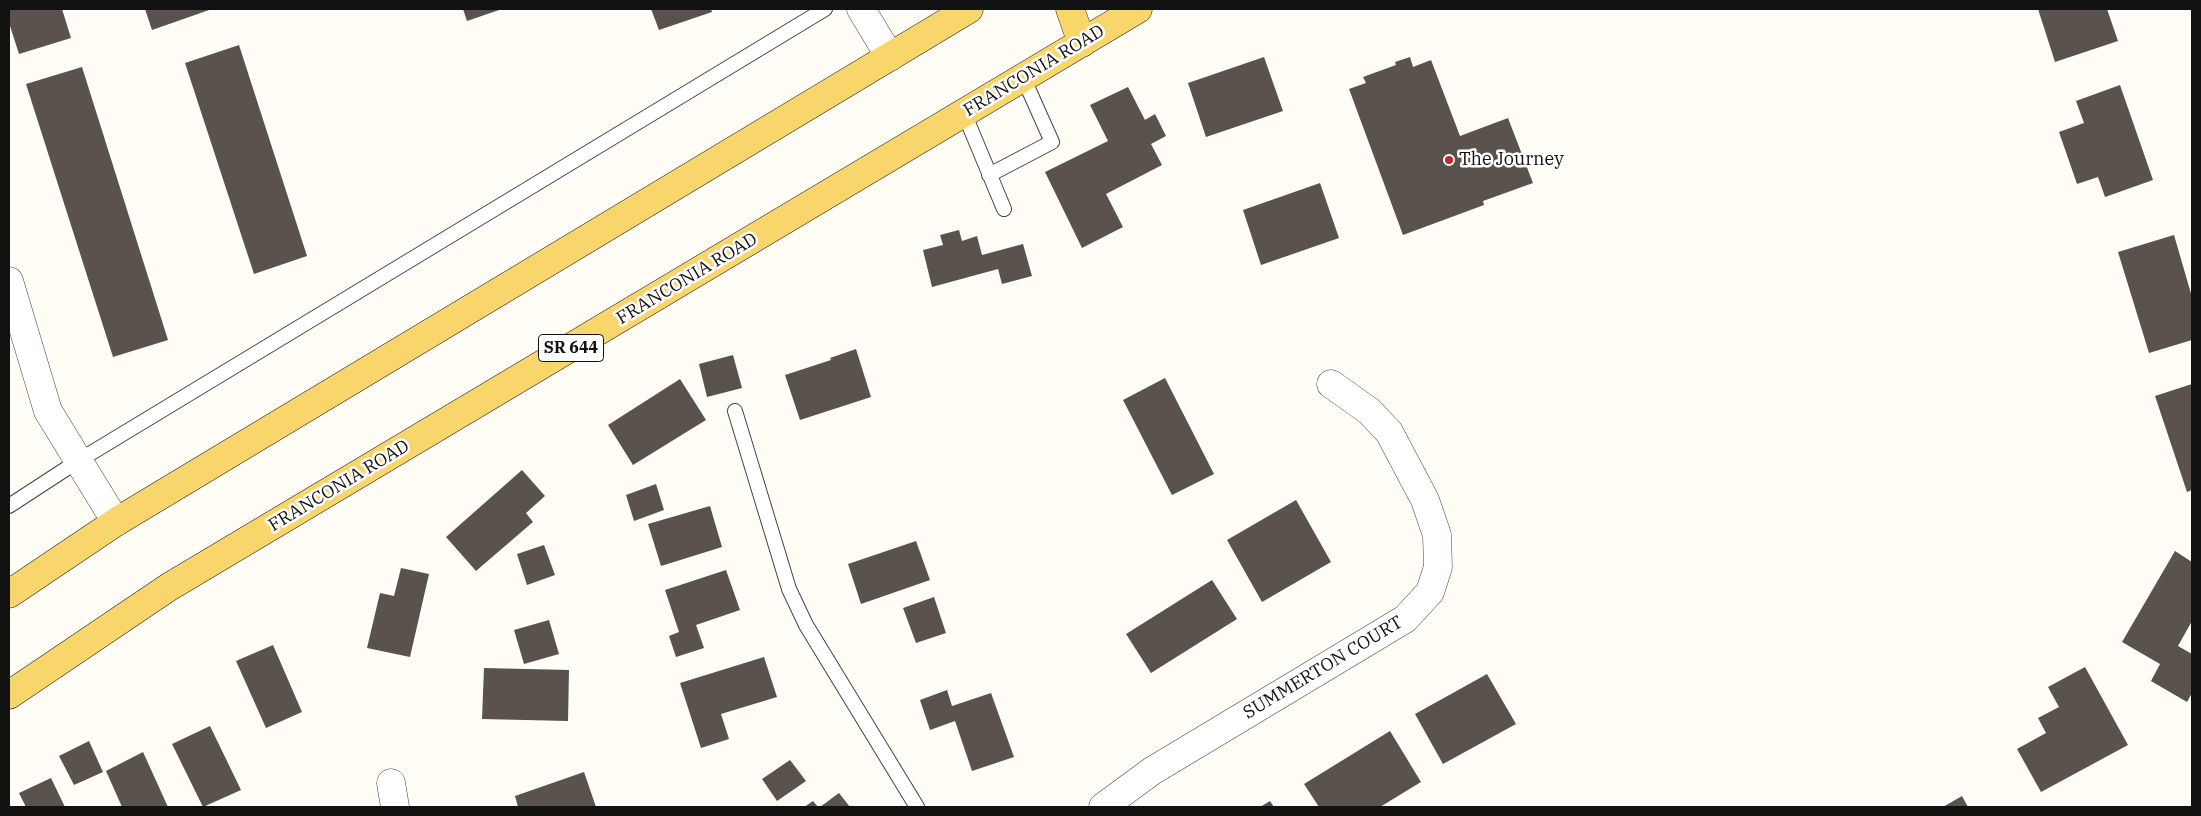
<!DOCTYPE html>
<style>
body{margin:0}
#map{position:relative;width:2201px;height:816px;overflow:hidden;background:#fffdf5;font-family:"IBM Plex Serif",serif}
canvas{display:block}
.frame{position:absolute;inset:0;border:10px solid #111;pointer-events:none}
</style>
<div id="map">
<canvas width="2201" height="816"></canvas>
<div class="frame"></div>
</div>
<script>
const ctx = document.querySelector('canvas').getContext('2d');
ctx.lineJoin = 'round';
function paint(path, color) { ctx.fillStyle = color; ctx.fill(path, 'evenodd'); }
const toPath = rows => new Path2D(rows.map(r => 'M' + r).join(''));
function trace(path, color, width, dash) { ctx.strokeStyle = color; ctx.lineWidth = width; ctx.lineCap = dash ? 'butt' : 'round'; ctx.setLineDash(dash || []); ctx.stroke(path); }
function write(font, color, halo, rows, align = 'center') {
  ctx.font = font + ' "IBM Plex Serif",serif'; ctx.lineWidth = 5; ctx.setLineDash([]); ctx.textBaseline = 'middle'; ctx.strokeStyle = halo; ctx.fillStyle = color; for (const [text, x, y, turn = 0] of rows) {
    ctx.save(); ctx.translate(x, y); ctx.rotate((+turn || 0) * Math.PI / 180); ctx.textAlign = isNaN(turn) ? turn : align; if (halo) ctx.strokeText(text, 0, 0); ctx.fillText(text, 0, 0); ctx.restore();
  }
}
paint(toPath([
 [9,9,62,9,71,38,19,54,9,23],
 [145,9,212,9,152,30],
 [463,9,502,9,467,21],
 [651,9,711,9,712,12,659,30],
 [2038,9,2107,9,2118,41,2055,62],
 [239,45,307,256,254,274,185,63],
 [1264,57,1283,111,1206,137,1188,83],
 [1410,57,1413,67,1431,60,1460,136,1508,118,1533,183,1483,201,1484,205,1403,235,1349,89,1366,83,1363,77,1396,65,1395,62],
 [82,67,168,340,113,357,26,84],
 [2120,85,2153,180,2105,197,2098,177,2077,184,2059,132,2084,123,2076,101],
 [1128,87,1145,120,1155,114,1166,136,1151,144,1162,165,1106,194,1123,227,1082,248,1045,172,1108,141,1090,105],
 [1320,183,1339,238,1261,265,1243,210],
 [959,230,962,241,977,236,982,255,1023,244,1032,276,1002,284,998,269,932,287,923,250,943,245,940,235],
 [2174,235,2192,297,2192,340,2149,353,2118,252],
 [856,349,871,397,800,420,785,375,831,360,830,358],
 [733,355,742,388,707,397,699,364],
 [1165,378,1214,474,1172,495,1123,400],
 [680,379,706,420,633,465,608,425],
 [2192,384,2192,490,2187,492,2155,396],
 [522,470,545,496,526,513,533,522,476,571,446,537],
 [656,484,664,510,634,521,626,495],
 [1296,500,1331,562,1262,602,1227,540],
 [710,506,722,547,661,566,648,524],
 [916,541,930,580,861,604,848,564],
 [544,545,555,575,527,585,517,554],
 [2175,551,2192,562,2192,621,2178,646,2192,654,2192,693,2187,702,2151,681,2160,664,2122,642],
 [401,568,429,574,410,657,367,648,380,593,394,596],
 [726,570,740,610,696,625,704,648,676,657,669,636,679,632,665,590],
 [1212,580,1237,619,1151,673,1126,634],
 [934,597,946,633,916,643,903,608],
 [549,620,559,654,524,664,514,630],
 [273,645,302,712,266,728,236,661],
 [764,657,777,697,721,714,729,739,701,748,680,683],
 [2085,667,2128,745,2041,792,2017,749,2046,733,2038,718,2059,707,2048,687],
 [484,668,569,670,568,721,482,719],
 [1487,674,1516,724,1443,764,1415,714],
 [947,690,952,706,991,693,1014,757,972,771,955,721,930,730,920,700],
 [210,726,241,790,203,807,172,744],
 [1390,731,1421,782,1380,807,1319,807,1304,784],
 [89,741,103,772,74,785,59,756],
 [143,752,168,807,122,807,106,771],
 [790,760,806,781,777,801,762,779],
 [584,772,596,807,518,807,515,796],
 [51,778,65,807,26,807,19,793],
 [839,793,850,807,820,807],
 [1962,796,1968,807,1943,807],
 [813,801,818,807,804,807],
 [1270,801,1274,807,1260,807]
]), '#5a524d');
const service = toPath([
 [964,113,1004,209],
 [989,175,1052,142,1023,77],
 [735,411,789,589,806,625,917,807],
 [9,506,78,461,825,9]
]);
const minor = toPath([
 [861,9,890,57],
 [9,281,48,411,116,522],
 [391,783,395,807],
 [1103,807,1152,771,1405,619,1430,592,1438,567,1437,535,1425,500,1389,432,1369,411,1331,384]
]);
const primary = toPath([
 [1070,9,1082,43],
 [9,594,116,522,969,9],
 [9,695,169,587,1138,9]
]);
trace(service, '#444', 16);
trace(minor, '#444', 29);
trace(primary, '#222', 29);
trace(service, '#fff', 14);
trace(minor, '#fff', 28);
trace(primary, '#f9d66b', 28);
for (const [x, y, r, color] of [
 [1449,160,5,"#c4262e"]
]) { const dot = new Path2D(); dot.arc(x, y, r, 0, 2 * Math.PI); ctx.fillStyle = color; ctx.fill(dot); trace(dot, '#fff', 2); }
for (const [x, y, w] of [
 [571,348,65]
]) { const box = new Path2D(); box.roundRect(x - w / 2, y - 13.5, w, 27, 4); ctx.fillStyle = '#fff'; ctx.fill(box); trace(box, '#111', 1); }
write('bold 16px', '#111', null, [
 ["SR 644",571,348]
]);
write('18px', '#111', '#fff', [
 ["FRANCONIA ROAD",1034,71,-31],
 ["FRANCONIA ROAD",687,279,-31],
 ["FRANCONIA ROAD",339,486,-31],
 ["SUMMERTON COURT",1323,668,-31]
]);
write('18px', '#111', '#fff', [
 ["The Journey",1459,160]
], 'left');
</script>
